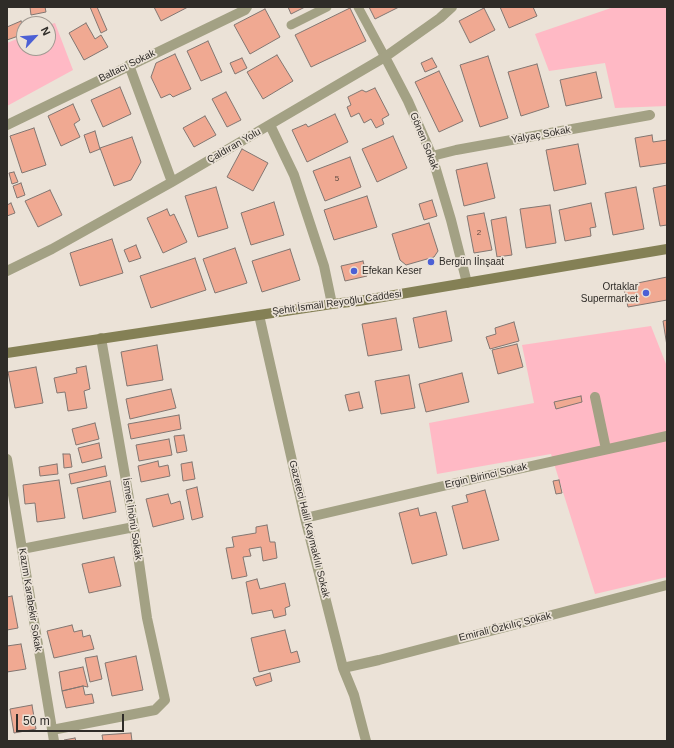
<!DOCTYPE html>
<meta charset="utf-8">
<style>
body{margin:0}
#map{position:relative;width:674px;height:748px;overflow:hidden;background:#ebe2d7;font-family:Arial,sans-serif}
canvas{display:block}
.frame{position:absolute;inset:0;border:8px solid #2f2c28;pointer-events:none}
.north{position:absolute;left:16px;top:16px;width:40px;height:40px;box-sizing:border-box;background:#ebe2d7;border:1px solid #a09991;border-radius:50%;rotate:64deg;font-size:11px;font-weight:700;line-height:16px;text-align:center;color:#2f2c28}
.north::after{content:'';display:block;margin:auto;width:14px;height:18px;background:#4c60d5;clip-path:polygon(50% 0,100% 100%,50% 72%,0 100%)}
.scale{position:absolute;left:16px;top:714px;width:108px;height:18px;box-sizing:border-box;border:2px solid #2f2c28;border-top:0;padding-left:5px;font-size:12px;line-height:14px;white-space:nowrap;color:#2f2c28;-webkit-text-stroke:3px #ebe2d7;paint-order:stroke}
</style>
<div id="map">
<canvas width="674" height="748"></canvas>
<div class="frame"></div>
<div class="north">N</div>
<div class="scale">50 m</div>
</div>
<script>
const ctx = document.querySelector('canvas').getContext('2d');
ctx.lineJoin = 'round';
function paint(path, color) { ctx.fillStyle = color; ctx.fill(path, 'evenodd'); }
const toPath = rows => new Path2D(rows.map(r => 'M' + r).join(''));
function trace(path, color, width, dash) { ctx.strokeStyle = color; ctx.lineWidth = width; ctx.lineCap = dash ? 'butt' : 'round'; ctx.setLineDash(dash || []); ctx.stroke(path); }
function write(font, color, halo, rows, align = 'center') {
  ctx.font = font + ' Arial,sans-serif'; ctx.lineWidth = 3.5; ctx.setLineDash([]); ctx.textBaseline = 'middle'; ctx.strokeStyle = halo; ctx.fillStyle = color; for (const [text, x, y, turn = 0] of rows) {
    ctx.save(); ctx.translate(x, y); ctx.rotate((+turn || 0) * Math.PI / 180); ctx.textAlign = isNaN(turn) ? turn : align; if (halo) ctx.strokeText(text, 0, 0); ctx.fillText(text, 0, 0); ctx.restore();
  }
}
paint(toPath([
 [614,7,667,7,667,106,615,108,605,63,549,71,535,34],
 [55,23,73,70,7,106,7,43,24,36,24,48,48,48,48,25],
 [651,326,666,364,667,364,667,577,595,594,551,454,437,474,429,423,534,403,522,345]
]), '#ffb9c5');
const building = toPath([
 [30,7,45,7,46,12,31,15,30,7],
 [90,7,97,7,107,30,101,33,90,7],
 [154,7,188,7,161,21,154,7],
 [288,7,305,7,291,14,288,7],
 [369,7,399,7,375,19,369,7],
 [500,7,533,7,537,16,509,28,500,7],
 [350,8,366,41,311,67,295,35,350,8],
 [484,8,495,30,470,43,459,21,484,8],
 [265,9,280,37,250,54,234,25,265,9],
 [21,21,24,28,24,34,7,40,7,27,21,21],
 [86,23,95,39,101,35,108,47,84,60,69,33,86,23],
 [208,41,222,72,201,81,187,51,208,41],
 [175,54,191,89,173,97,170,94,161,98,151,77,156,63,175,54],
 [277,55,293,81,263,99,247,72,277,55],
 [488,56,508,118,480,127,460,65,488,56],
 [242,58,247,68,235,74,230,63,242,58],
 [432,58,437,67,425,72,421,63,432,58],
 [537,64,549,107,521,116,508,72,537,64],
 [439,71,463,121,439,132,415,82,439,71],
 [596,72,602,98,566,106,560,80,596,72],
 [120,87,131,114,103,127,91,100,120,87],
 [375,88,389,115,382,119,384,124,376,128,371,119,364,123,359,113,351,117,347,107,351,105,348,97,362,90,366,92,375,88],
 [226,92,241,120,227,127,212,99,226,92],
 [73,104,80,120,74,124,80,137,61,146,48,116,73,104],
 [335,114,348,142,307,162,292,130,306,124,308,127,335,114],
 [205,116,216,135,194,147,183,128,205,116],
 [34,128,46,165,22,173,10,136,34,128],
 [95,131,100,149,90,153,84,135,95,131],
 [652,135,653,142,667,140,667,163,640,167,635,138,652,135],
 [393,136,407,168,377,182,362,149,393,136],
 [132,137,141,162,131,180,114,186,100,148,132,137],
 [578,144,586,184,554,191,546,150,578,144],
 [242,149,268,163,253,191,227,177,242,149],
 [350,157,361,187,325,201,313,171,350,157],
 [487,163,495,198,464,206,456,170,487,163],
 [14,172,18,182,12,184,9,173,14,172],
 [21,183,25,195,17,198,13,186,21,183],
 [667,185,667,225,660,226,653,188,667,185],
 [216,187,228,228,198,237,185,196,216,187],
 [636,187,644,229,613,235,605,193,636,187],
 [50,190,62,215,38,227,25,201,50,190],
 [367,196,377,227,334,240,324,210,367,196],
 [432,200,437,216,424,220,419,204,432,200],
 [274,202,284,235,251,245,241,213,274,202],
 [11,203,15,213,7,216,7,205,11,203],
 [591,203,596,227,590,228,591,236,565,241,559,210,591,203],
 [550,205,556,243,526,248,520,209,550,205],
 [167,209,170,216,174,214,187,242,163,253,147,218,167,209],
 [484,213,492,250,474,253,467,216,484,213],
 [506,217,512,255,497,257,491,220,506,217],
 [429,223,438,251,434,257,406,265,400,260,392,234,429,223],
 [112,239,123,273,80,286,70,253,112,239],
 [136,245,141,258,129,262,124,250,136,245],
 [235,248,247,283,215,293,203,259,235,248],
 [290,249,300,280,262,292,252,261,290,249],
 [195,258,206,290,151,308,140,276,195,258],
 [363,261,367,276,345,281,341,266,363,261],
 [667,277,667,300,628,307,623,286,667,277],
 [446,311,452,341,419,348,413,318,446,311],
 [396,318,402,350,368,356,362,324,396,318],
 [667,320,667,346,663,321,667,320],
 [514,322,519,341,490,349,486,337,496,334,495,328,514,322],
 [517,344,523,367,498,374,492,350,517,344],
 [157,345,163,380,127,386,121,352,157,345],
 [86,366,90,389,84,391,87,408,68,411,65,392,57,393,54,378,77,373,76,368,86,366],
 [36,367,43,403,15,408,8,372,36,367],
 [462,373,469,402,426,412,419,384,462,373],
 [409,375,415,408,381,414,375,381,409,375],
 [171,389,176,408,130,419,126,399,171,389],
 [359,392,363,408,349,411,345,395,359,392],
 [581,396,582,402,556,409,554,402,581,396],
 [179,415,181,429,131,439,128,424,179,415],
 [95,423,99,439,76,445,72,429,95,423],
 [184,435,187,451,177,453,174,436,184,435],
 [169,439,172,455,139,461,136,445,169,439],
 [99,443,102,458,82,463,78,448,99,443],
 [63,454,70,454,72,467,64,468,63,454],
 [158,461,159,467,168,465,170,476,141,482,138,466,158,461],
 [192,462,195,479,183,481,181,464,192,462],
 [57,464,58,474,40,476,39,467,57,464],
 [105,466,107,476,71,484,69,474,105,466],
 [59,480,65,518,37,522,35,503,25,504,23,485,59,480],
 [559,480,562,493,556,494,553,481,559,480],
 [110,481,116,512,83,519,77,488,110,481],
 [197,487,203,517,192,520,186,490,197,487],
 [485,490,499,540,463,549,452,506,468,502,466,495,485,490],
 [168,494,171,504,180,501,184,519,153,527,146,499,168,494],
 [418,508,420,516,436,512,447,555,412,564,399,513,418,508],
 [267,525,270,542,275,542,277,558,263,561,261,547,249,549,251,556,243,557,247,576,232,579,226,548,234,547,232,537,256,533,256,527,267,525],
 [114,557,121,586,89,593,82,564,114,557],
 [257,579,260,589,285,583,290,606,285,608,286,615,274,618,272,610,252,614,246,582,257,579],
 [12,596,18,628,7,630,7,597,12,596],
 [72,625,74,632,82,630,83,637,90,635,94,649,54,658,47,631,72,625],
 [285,630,291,653,297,651,300,662,259,672,251,638,285,630],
 [21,644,26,669,7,672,7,646,21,644],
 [97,656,102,679,90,682,85,658,97,656],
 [136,656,143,690,112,696,105,663,136,656],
 [83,667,88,687,83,686,62,691,59,672,83,667],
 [270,673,272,681,256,686,253,678,270,673],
 [83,686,85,695,92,694,94,703,66,708,62,691,83,686],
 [32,705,36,729,14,733,10,709,32,705],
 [131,733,132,741,103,741,102,735,131,733],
 [75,738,76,741,64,741,64,740,75,738]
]);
paint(building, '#f0a992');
trace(building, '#827671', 1);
trace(toPath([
 [358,7,385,57],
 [291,25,327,7]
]), '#a3a184', 9);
trace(toPath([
 [385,57,408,101,432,156,451,220,467,283],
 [129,65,172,182],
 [7,125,245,10,247,7],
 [270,125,294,175,324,266,332,304],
 [432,156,456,150,650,115],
 [7,271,52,249,172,182,385,57,440,18,452,7],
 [259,315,305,518,343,668,354,695,366,741],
 [595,397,606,449],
 [7,459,54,741],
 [305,518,482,477,667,436],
 [22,549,134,527],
 [343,668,379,660,667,585],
 [52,730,155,710,165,700,147,618,134,527,101,338]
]), '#a3a184', 10);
trace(toPath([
 [7,353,332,304,359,301,667,249]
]), '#848055', 10);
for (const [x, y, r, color] of [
 [431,262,4,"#4c60d5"],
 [354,271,4,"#4c60d5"],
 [646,293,4,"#4c60d5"]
]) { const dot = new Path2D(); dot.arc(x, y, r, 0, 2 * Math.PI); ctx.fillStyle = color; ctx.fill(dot); trace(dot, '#ebe2d7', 1.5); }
write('8px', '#5f4b42', null, [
 ["5",337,179],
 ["2",479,233]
]);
write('10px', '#2f2c28', '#ebe2d7', [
 ["Baltacı Sokak",127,66,-26],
 ["Yalyaç Sokak",541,135,-10],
 ["Gönen Sokak",424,141,68],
 ["Çaldıran Yolu",234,146,-30],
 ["Şehit İsmail Reyoğlu Caddesi",337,303,-8],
 ["Ergin Birinci Sokak",486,476,-13],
 ["İsmet İnönü Sokak",132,519,81],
 ["Gazeteci Halil Kaymaklılı Sokak",309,529,76],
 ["Kazım Karabekir Sokak",30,600,81],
 ["Emirali Özkılıç Sokak",505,627,-14]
]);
write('10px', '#2f2c28', '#ebe2d7', [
 ["Bergün Iİnşaat",439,262],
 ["Efekan Keser",362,271],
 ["Ortaklar",638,287,"right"],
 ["Supermarket",638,299,"right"]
], 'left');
</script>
